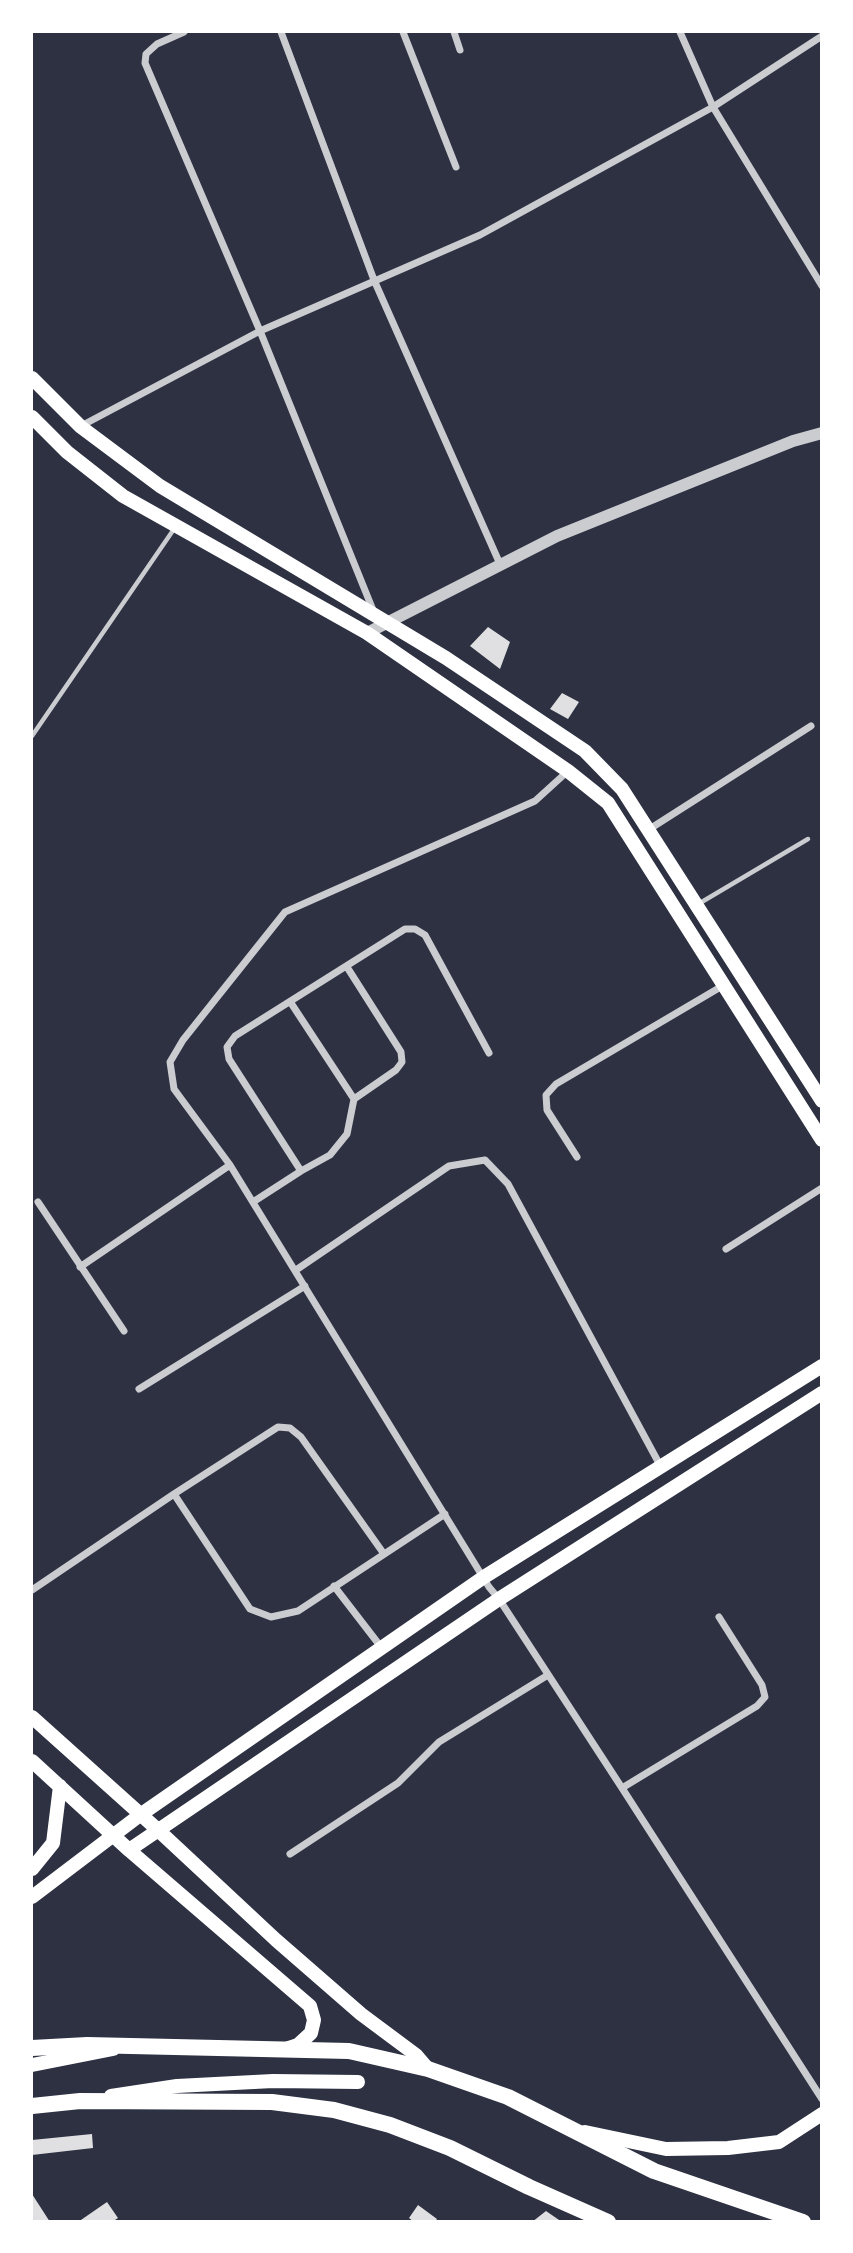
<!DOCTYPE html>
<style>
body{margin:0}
#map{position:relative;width:853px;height:2253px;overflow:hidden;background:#2d3142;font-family:Jost,sans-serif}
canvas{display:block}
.frame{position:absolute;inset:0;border:33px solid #fff;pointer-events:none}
</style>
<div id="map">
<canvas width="853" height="2253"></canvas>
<div class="frame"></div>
</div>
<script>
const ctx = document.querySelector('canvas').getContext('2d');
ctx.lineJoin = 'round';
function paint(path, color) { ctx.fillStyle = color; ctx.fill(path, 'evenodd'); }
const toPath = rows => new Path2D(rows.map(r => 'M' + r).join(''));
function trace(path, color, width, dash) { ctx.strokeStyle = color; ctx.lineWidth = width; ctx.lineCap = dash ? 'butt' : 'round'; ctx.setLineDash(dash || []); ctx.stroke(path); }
paint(toPath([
 [488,627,510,642,500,669,470,646],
 [562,693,579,702,568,719,550,709],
 [92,2134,93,2148,32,2155,32,2140],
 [32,2194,50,2222,32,2222],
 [107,2202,118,2218,112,2222,78,2222],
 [418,2205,437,2219,435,2222,414,2222,409,2218],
 [546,2211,562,2222,532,2222]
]), '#e0e0e3');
trace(toPath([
 [32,736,174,529],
 [700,903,808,839]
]), '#caccd0', 4.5);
trace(toPath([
 [184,32,157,44,146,54,145,63,260,331,373,610],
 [281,32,374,280,500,564],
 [403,32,456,167],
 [454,32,460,50],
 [680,32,713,107,822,286],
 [81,426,260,331,480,235,713,107,822,36],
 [568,771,535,801,285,912,183,1040,170,1062,174,1089,230,1165,489,1587,499,1599,622,1788,822,2099],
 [648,830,811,726],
 [291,1003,354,1099],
 [577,1157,547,1110,546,1095,556,1084,724,985],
 [301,1171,330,1155,347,1134,354,1099,396,1070,402,1062,401,1052,347,967],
 [38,1202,124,1331],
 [253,1202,301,1171,229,1059,227,1047,235,1036,405,929,415,929,425,935,489,1053],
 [726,1249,822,1188],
 [80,1267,230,1165],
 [296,1270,449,1166,485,1160,508,1184,661,1467],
 [139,1389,305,1286],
 [384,1554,301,1437,290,1428,278,1427,174,1494,250,1609,271,1617,298,1611,445,1514],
 [334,1586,381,1647],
 [32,1590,174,1494],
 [622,1788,757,1706,765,1697,762,1685,719,1617],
 [290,1854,398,1783,439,1742,548,1675]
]), '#caccd0', 7);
trace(toPath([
 [367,633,557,536,793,441,822,433]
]), '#caccd0', 12);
trace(toPath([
 [32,378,81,427,160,486,446,658,585,751,622,789,822,1101],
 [32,417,67,452,123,496,367,633,568,771,608,803,822,1140],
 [32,1717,158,1830,276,1940,361,2014,416,2055,428,2069],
 [32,1761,129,1850,310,2006,314,2020,311,2033,298,2045,286,2049],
 [129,1850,499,1599,822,1393],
 [32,1869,53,1843,60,1786],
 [32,1897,140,1815,484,1577,822,1366],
 [111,2096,177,2086,273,2081,358,2082],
 [585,2132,666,2149,728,2148,779,2142,822,2114]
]), '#fff', 14);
trace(toPath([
 [32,2065,113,2049]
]), '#fff', 14);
trace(toPath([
 [32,2048,87,2045,349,2051,428,2069,508,2097,654,2171,803,2222],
 [32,2106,80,2101,272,2102,334,2110,390,2125,450,2148,529,2187,608,2222]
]), '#fff', 16);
</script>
